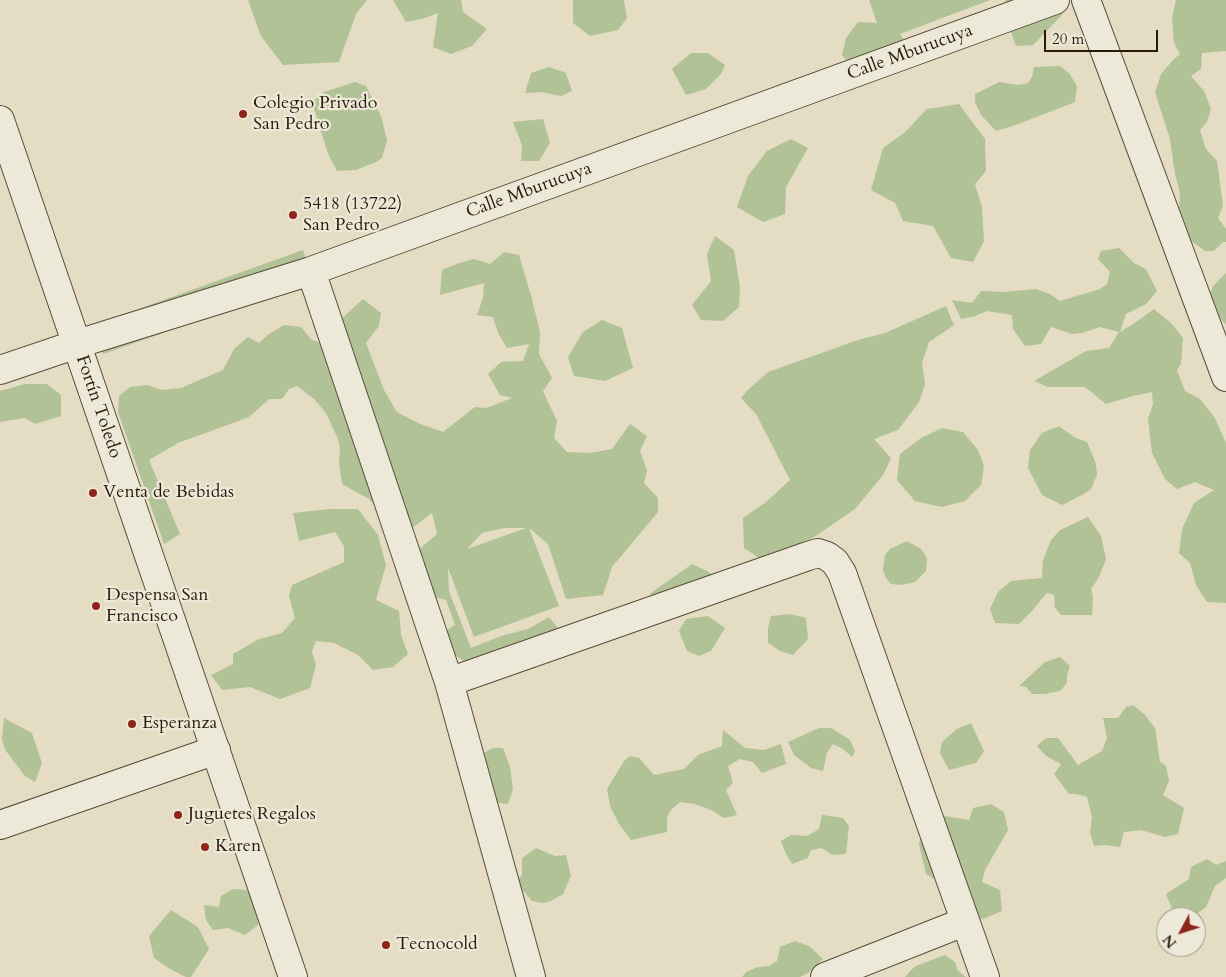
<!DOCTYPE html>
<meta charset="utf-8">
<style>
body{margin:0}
#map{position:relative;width:1226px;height:977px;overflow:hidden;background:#e4ddc3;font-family:Cardo,serif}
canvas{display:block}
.north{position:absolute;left:1156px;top:907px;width:50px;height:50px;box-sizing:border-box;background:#ede9d8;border:1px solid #9f9686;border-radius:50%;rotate:230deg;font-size:14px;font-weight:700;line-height:20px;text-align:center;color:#2b1a0c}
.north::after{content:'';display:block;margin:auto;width:18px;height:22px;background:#8f2418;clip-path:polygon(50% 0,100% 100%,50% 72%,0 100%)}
.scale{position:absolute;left:1044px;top:30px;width:114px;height:22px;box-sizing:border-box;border:2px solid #2b1a0c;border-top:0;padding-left:6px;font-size:15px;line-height:18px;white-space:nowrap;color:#2b1a0c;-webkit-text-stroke:4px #ede9d8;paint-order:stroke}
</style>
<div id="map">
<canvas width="1226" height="977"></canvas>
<div class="north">N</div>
<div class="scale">20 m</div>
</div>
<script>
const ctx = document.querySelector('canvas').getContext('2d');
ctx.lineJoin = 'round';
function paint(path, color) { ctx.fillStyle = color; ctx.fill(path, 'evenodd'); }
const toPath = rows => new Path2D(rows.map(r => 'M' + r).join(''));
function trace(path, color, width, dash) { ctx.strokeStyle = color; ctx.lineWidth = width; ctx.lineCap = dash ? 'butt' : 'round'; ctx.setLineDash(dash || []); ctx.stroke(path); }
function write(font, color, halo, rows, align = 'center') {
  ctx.font = font + ' Cardo,serif'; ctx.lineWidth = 4.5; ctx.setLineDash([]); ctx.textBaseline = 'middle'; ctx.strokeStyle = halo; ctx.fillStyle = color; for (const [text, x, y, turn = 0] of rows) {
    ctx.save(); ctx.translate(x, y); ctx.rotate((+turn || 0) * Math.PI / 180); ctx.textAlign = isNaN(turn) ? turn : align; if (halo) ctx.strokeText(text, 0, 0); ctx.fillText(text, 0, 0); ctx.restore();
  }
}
paint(toPath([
 [248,0,367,0,356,14,339,62,283,65,261,36],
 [393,0,461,0,463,12,487,29,472,46,451,54,433,47,438,13,422,19,406,22],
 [573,0,624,0,627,18,618,30,590,36,573,23],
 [869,0,990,0,900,34,903,38,904,48,856,72,842,55,846,38,858,22,877,23],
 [1006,0,1060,0,1063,14,1033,45,1016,46,1002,7],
 [1176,0,1226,0,1226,51,1202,53,1201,69,1191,76,1204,91,1211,109,1207,122,1200,130,1206,149,1217,161,1223,206,1218,218,1226,229,1226,242,1223,242,1214,251,1205,251,1191,241,1183,231,1179,210,1180,193,1175,174,1170,139,1155,92,1161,74,1173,60,1180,54,1174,43,1172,18],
 [691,53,708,53,725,65,721,74,706,89,686,95,672,69],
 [1060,66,1069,73,1077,86,1075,102,1013,126,996,131,981,115,975,102,975,94,999,82,1018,85,1028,83,1032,77,1034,67],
 [549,67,566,73,572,91,561,96,542,92,525,93,531,73],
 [355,82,366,86,381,116,387,140,382,158,376,162,356,170,337,171,328,154,312,102,324,92],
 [959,104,985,139,986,171,975,184,982,207,984,241,973,262,951,258,933,226,903,221,895,203,871,190,883,148,904,133,927,109],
 [543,119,550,143,539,161,521,161,522,145,513,122],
 [791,139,808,148,786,187,785,214,763,222,737,207,748,176,767,151],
 [715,236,734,250,740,287,739,307,723,321,701,320,692,305,711,281,707,254],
 [1119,248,1134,263,1146,269,1157,291,1146,304,1126,314,1120,332,1136,322,1154,309,1172,324,1183,338,1181,364,1177,370,1185,391,1200,399,1215,418,1226,443,1226,603,1207,602,1196,585,1190,563,1179,553,1182,529,1194,503,1214,490,1195,482,1177,489,1165,479,1152,453,1148,419,1153,404,1152,392,1133,396,1106,404,1085,387,1048,387,1034,381,1086,351,1109,348,1119,332,1100,327,1082,333,1072,334,1051,327,1041,344,1025,346,1013,329,1012,315,987,311,975,316,961,319,952,300,972,303,981,291,1003,292,1036,289,1050,294,1060,301,1100,289,1107,284,1110,272,1098,259,1101,251],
 [303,250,312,281,103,354,94,325],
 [504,252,519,255,532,299,540,332,539,354,552,378,543,391,557,421,554,438,567,452,590,453,612,449,630,424,647,436,640,451,647,470,644,483,658,498,658,512,612,567,603,595,566,599,548,544,529,528,559,606,474,637,448,568,449,591,471,648,501,636,528,629,549,617,561,632,472,667,448,650,447,630,455,625,446,600,432,596,415,553,437,534,432,513,411,529,338,322,363,299,381,313,379,326,366,343,384,390,397,412,418,423,443,432,475,407,486,408,512,398,500,395,488,374,501,362,523,361,529,344,507,348,498,333,493,317,477,315,483,298,484,283,440,295,442,270,459,263,474,259,490,264],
 [504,528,526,528,467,549,482,533],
 [1226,273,1226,325,1216,313,1209,298,1213,286],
 [946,306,954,325,929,342,922,363,925,384,919,402,898,430,874,439,891,458,883,475,855,509,804,544,764,561,744,548,743,518,766,502,790,480,756,414,741,398,748,390,768,372,858,340,885,333],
 [602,320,622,328,633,368,605,381,574,376,568,357,583,332],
 [284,325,301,327,311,339,323,344,382,513,369,499,342,484,339,463,340,449,338,439,326,413,314,399,297,386,289,389,282,399,269,399,249,417,178,443,149,460,180,534,164,544,118,412,119,396,130,387,147,385,162,390,181,388,223,370,234,349,248,337,259,343,269,334],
 [25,384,47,384,61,395,61,416,35,424,25,418,0,422,0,391],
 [1059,426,1074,437,1087,442,1096,464,1097,475,1091,489,1084,494,1062,505,1042,495,1028,468,1030,450,1042,433],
 [942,428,963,432,978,450,984,466,981,485,965,501,942,507,915,501,897,480,900,454,921,438],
 [330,509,358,509,378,535,386,565,376,600,399,611,401,635,408,654,393,667,373,670,358,655,334,643,316,641,312,652,316,665,310,688,280,699,250,687,222,690,211,675,233,664,233,654,259,639,282,633,295,618,289,596,292,585,344,562,344,546,335,532,299,541,293,513],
 [1088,517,1101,536,1106,559,1099,577,1091,589,1093,597,1092,615,1061,615,1055,608,1054,595,1047,593,1032,611,1019,624,995,623,990,609,998,592,1011,581,1042,578,1043,560,1051,540,1060,530],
 [907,541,921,549,927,558,926,571,915,582,901,585,891,584,886,578,883,570,885,555,890,549],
 [692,564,707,571,717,577,646,603,651,593],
 [790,614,806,618,808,639,793,655,780,651,768,643,768,628,771,616],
 [708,616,725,628,711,651,699,656,687,651,679,631,686,619],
 [1060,657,1070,666,1067,675,1067,683,1060,691,1045,694,1032,694,1026,687,1019,686,1045,662],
 [1133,705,1145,715,1155,728,1160,762,1166,766,1169,781,1163,795,1184,808,1178,834,1165,837,1141,830,1124,832,1120,847,1106,845,1094,846,1090,832,1092,817,1087,797,1076,794,1069,794,1054,774,1061,764,1046,756,1037,746,1046,738,1058,738,1078,765,1102,751,1107,738,1103,718,1118,718,1126,707],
 [4,718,32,733,42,763,35,782,25,776,6,751,2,740],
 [971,723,984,751,976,763,949,770,940,753,942,742,957,729],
 [819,728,831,728,850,740,855,751,852,757,843,749,833,744,827,753,823,771,811,768,794,755,788,742],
 [723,730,745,748,764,750,781,744,786,764,762,773,753,762,740,759,728,766,733,783,726,790,737,815,724,818,711,810,695,804,680,802,670,811,667,818,667,832,631,840,619,824,610,806,607,789,624,761,630,756,639,758,654,775,684,769,698,755,722,746],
 [493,748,503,748,510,767,513,789,508,804,482,801,477,757],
 [991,804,1004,812,1008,830,985,870,982,882,1000,890,1002,911,983,919,951,910,944,903,946,886,926,874,919,844,923,828,938,815,969,820,973,808],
 [822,815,843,818,849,826,846,854,832,855,822,848,811,850,808,858,792,864,785,852,781,841,791,835,807,836,819,829],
 [536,848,555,856,566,855,571,876,563,894,551,901,543,903,532,901,516,882,522,875,522,858],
 [1207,859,1216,865,1226,861,1226,878,1215,886,1206,907,1194,916,1184,916,1173,911,1166,894,1189,879,1191,867],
 [233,889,247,890,262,904,258,925,245,935,228,928,213,930,206,920,204,905,219,907,221,896],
 [171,910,198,927,209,949,191,977,186,977,170,969,154,958,149,936],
 [795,941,809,946,823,959,808,973,800,977,742,977,746,972,758,967,769,966,777,961,780,947],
 [945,955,955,962,958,971,966,977,905,977,911,970,916,966]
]), '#b0c296');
const minor = toPath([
 [1086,0,1226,377],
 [0,120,293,977],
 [311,271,449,682,531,977],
 [0,370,77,344,311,271,1055,0],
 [449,682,808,556,818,553,827,556,835,562,842,573,985,977],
 [0,825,216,750],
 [825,977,964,922]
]);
trace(minor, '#594b3a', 30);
trace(minor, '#ede9d8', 28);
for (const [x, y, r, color] of [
 [243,114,5,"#8f2418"],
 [293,215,5,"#8f2418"],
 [93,493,5,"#8f2418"],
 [96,606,5,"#8f2418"],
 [132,724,5,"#8f2418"],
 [178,815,5,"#8f2418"],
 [205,847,5,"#8f2418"],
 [386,945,5,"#8f2418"]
]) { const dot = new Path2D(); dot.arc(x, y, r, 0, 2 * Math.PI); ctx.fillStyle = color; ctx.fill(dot); trace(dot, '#ede9d8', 2); }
write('18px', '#2b1a0c', '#ede9d8', [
 ["Calle Mburucuya",910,53,-20],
 ["Calle Mburucuya",529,191,-20],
 ["Fortín Toledo",98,407,71]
]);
write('18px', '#2b1a0c', '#ede9d8', [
 ["Colegio Privado",253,104],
 ["San Pedro",253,125],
 ["5418 (13722)",303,205],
 ["San Pedro",303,226],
 ["Venta de Bebidas",103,493],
 ["Despensa San",106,596],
 ["Francisco",106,617],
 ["Esperanza",142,724],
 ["Juguetes Regalos",188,815],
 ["Karen",215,847],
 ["Tecnocold",396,945]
], 'left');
</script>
